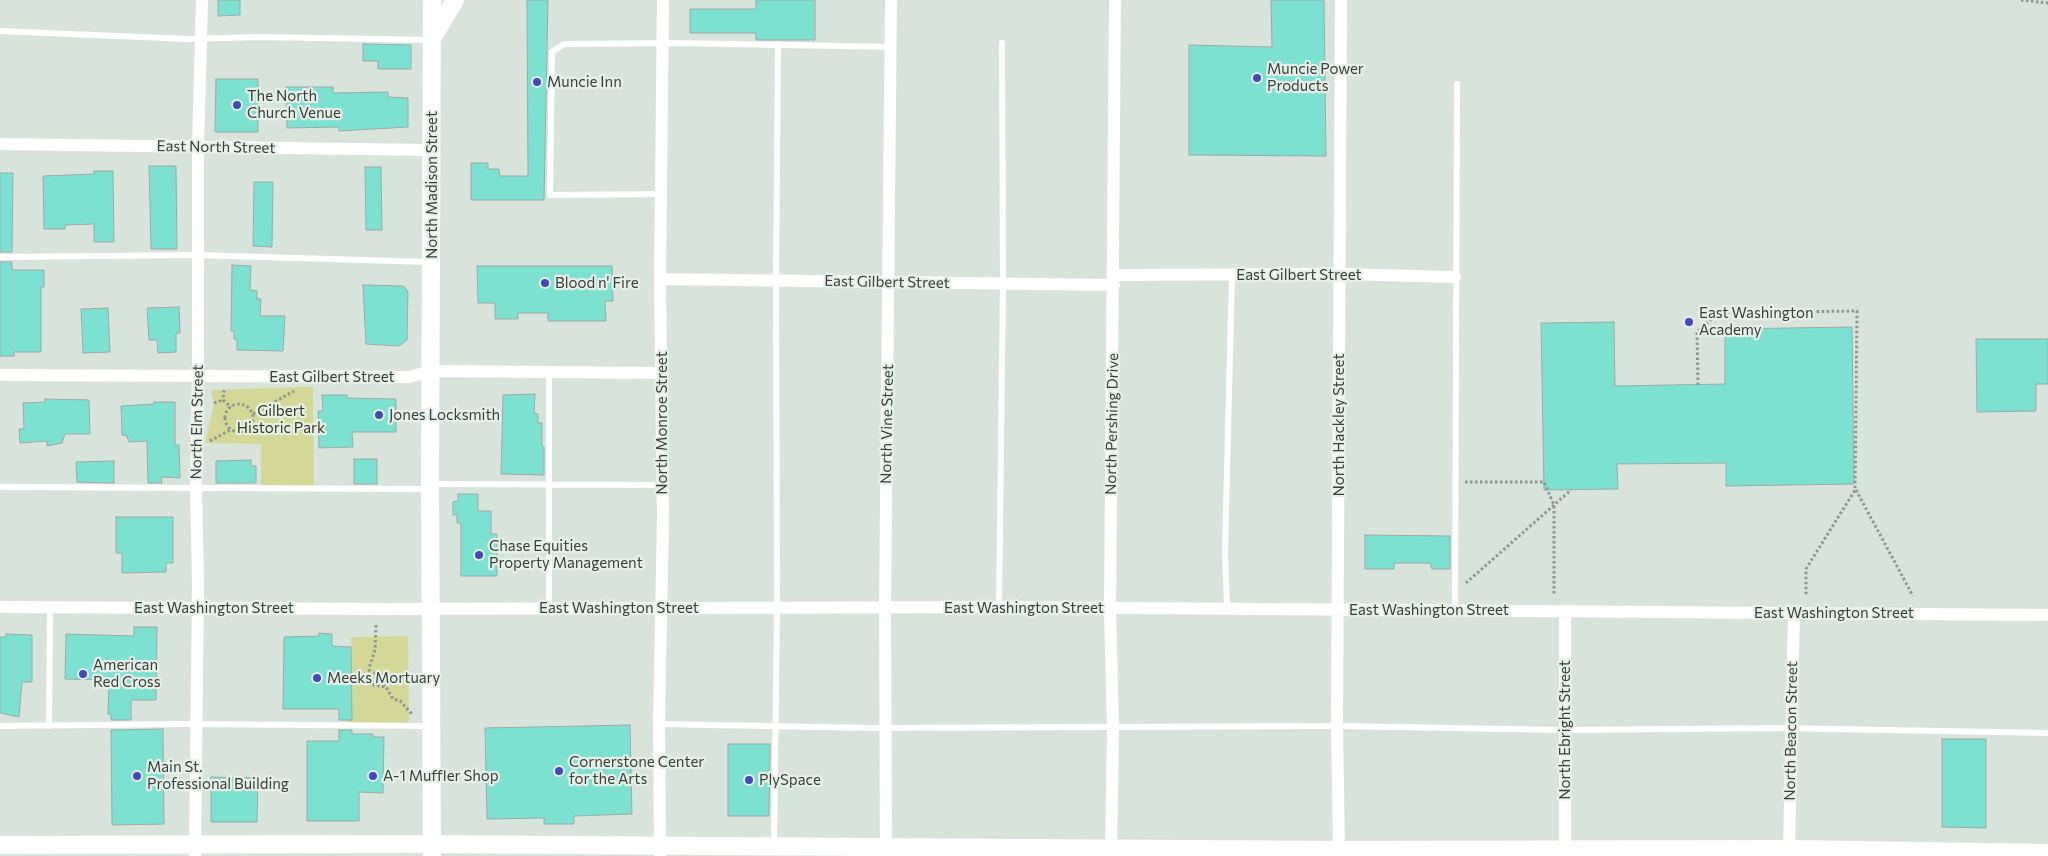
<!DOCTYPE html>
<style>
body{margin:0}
canvas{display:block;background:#d8e3dc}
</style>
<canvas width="2048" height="856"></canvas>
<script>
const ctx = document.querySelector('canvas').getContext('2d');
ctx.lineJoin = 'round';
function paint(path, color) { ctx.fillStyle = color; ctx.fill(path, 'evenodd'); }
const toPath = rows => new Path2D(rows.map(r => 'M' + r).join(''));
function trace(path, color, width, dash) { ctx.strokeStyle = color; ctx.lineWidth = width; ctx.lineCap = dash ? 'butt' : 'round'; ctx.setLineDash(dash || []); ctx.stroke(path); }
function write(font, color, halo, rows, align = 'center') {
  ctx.font = font + ' Commissioner,sans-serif'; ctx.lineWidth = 4.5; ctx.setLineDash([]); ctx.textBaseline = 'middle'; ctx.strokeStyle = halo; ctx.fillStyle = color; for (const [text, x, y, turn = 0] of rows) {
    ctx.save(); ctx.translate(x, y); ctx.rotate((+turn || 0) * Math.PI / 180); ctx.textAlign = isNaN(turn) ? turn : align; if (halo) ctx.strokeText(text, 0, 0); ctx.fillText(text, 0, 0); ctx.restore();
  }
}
paint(toPath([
 [301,387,313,387,314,486,261,485,261,444,205,443,214,403,211,390],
 [408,636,409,723,348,723,347,710,352,710,351,637]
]), '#d4d897');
const building = toPath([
 [218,0,240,0,240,15,218,16,218,0],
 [527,0,548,0,544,200,471,200,471,163,488,163,488,169,499,169,500,176,528,176,527,0],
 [756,0,815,0,815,40,756,40,756,33,690,33,690,9,756,9,756,0],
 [1271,0,1324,0,1326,156,1189,155,1189,45,1272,47,1271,0],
 [363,44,411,45,411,69,378,69,378,61,363,61,363,44],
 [216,79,258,79,258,132,215,132,216,79],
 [286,87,333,87,333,93,388,92,388,97,408,98,408,127,339,131,339,127,287,128,286,87],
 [149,166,176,166,177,249,151,249,149,166],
 [365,167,381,167,382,230,366,230,365,167],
 [94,171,113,171,114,242,94,242,94,224,65,225,65,229,44,229,43,176,94,174,94,171],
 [0,173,13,173,12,252,0,252,0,173],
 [254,182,273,182,272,247,253,246,254,182],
 [0,262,12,262,12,270,44,270,44,287,41,287,41,352,14,352,14,356,0,356,0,262],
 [232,265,251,266,250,290,257,291,257,299,261,299,260,316,285,316,283,351,237,350,237,340,234,339,234,331,231,331,232,265],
 [477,266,612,266,613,301,605,301,606,321,548,321,548,313,518,313,518,319,495,319,495,303,478,303,477,266],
 [363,285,403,286,408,291,407,340,399,346,366,344,363,285],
 [179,307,180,333,176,333,176,352,158,353,157,340,149,340,147,308,179,307],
 [108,308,110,352,83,353,81,309,108,308],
 [1614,322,1615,386,1725,384,1725,329,1852,327,1854,484,1726,486,1726,463,1617,464,1618,489,1544,490,1541,323,1614,322],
 [1976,339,2048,339,2048,384,2036,384,2036,411,1977,412,1976,339],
 [535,394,534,413,538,414,538,423,542,423,542,446,544,447,544,475,501,474,503,395,535,394],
 [322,395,347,395,347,398,396,399,396,432,352,432,353,447,319,448,318,411,323,411,322,395],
 [45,399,89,400,90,434,65,434,62,443,47,446,47,441,20,443,19,429,24,429,23,403,45,402,45,399],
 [154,402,175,402,175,445,179,445,180,478,161,477,162,483,148,483,147,441,129,442,127,436,122,435,121,406,154,404,154,402],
 [354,459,377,459,377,484,354,484,354,459],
 [251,460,251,466,256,466,256,483,216,483,216,461,251,460],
 [114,461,114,483,77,482,76,462,114,461],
 [458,494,478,494,478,511,491,511,491,534,497,534,497,576,461,576,461,523,457,523,457,515,453,515,453,502,458,501,458,494],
 [116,517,173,517,173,563,166,563,166,572,122,573,122,553,116,553,116,517],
 [1365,535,1450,536,1450,569,1432,569,1430,563,1394,563,1394,569,1365,569,1365,535],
 [134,627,157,627,156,700,131,700,131,720,111,720,111,714,108,714,109,680,65,679,66,634,134,636,134,627],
 [319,633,332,634,332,646,351,647,352,720,339,720,339,709,283,709,284,637,319,636,319,633],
 [6,634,32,635,32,682,22,682,19,717,0,713,0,637,6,637,6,634],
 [630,725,632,814,574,816,574,824,544,824,544,818,487,819,485,728,630,725],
 [163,729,164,824,112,825,111,730,163,729],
 [339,730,352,730,352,734,373,734,373,737,384,737,383,793,359,792,359,821,307,821,307,741,339,741,339,730],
 [1942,739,1986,739,1986,828,1942,827,1942,739],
 [728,744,770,744,769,816,728,816,728,744],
 [211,777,258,778,257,822,211,822,211,777]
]);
paint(building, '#7ce1d0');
trace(building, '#9daaa7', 1);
trace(toPath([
 [2021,0,2048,3],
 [1698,385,1697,332,1718,313,1857,311,1855,490,1806,569,1806,596],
 [224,390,223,400,231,407],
 [214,403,223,400],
 '225 418a14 14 0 1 1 28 0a14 14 0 1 1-28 0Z',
 [253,414,294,391],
 [210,441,232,429],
 [1465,482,1544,482,1554,505,1554,594],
 [1856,490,1913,596],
 [1466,583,1571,490],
 [376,625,375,650,369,668,370,677,374,685,386,687,393,699,400,701,412,714],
 [370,677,376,672,383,673,386,687]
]), '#8e9691', 3, [2.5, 2.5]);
trace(toPath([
 [0,31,188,39,259,37,431,40],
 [662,194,550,195,552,52,564,44,675,43,891,47],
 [0,257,197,255,429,262],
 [549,371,549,608],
 [432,484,663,485],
 [0,487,429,489],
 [999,607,1003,283,1002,43],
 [1227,608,1225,550,1232,274],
 [1455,610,1457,84],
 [659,724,872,728,1337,726,1565,730,1778,728,2048,733],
 [0,726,184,724,431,726],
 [49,726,50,608],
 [774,846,777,608,776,280,778,44]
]), '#fff', 6);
trace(toPath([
 [0,144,431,150],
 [1114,275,1340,274,1455,277],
 [660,279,1114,285],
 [0,375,409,377,431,371,662,373],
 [0,607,385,609,999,607,2048,615],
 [1565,612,1565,849],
 [1789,849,1794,612],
 [1339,850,1337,726,1341,0],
 [1111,855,1113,728,1110,609,1115,0],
 [195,856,198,583,196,488,198,376,198,146,202,0],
 [660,856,659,724,663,518,660,279,663,0],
 [886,856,885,607,891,0]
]), '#fff', 12);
trace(toPath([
 [432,0,430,484,432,856],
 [432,39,455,0],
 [0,845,408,844,1339,850,1789,849,2048,853]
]), '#fff', 18);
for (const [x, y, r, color] of [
 [1257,78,5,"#4448bd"],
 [537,82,5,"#4448bd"],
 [237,105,5,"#4448bd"],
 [545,283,5,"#4448bd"],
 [1689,322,5,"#4448bd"],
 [379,415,5,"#4448bd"],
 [479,555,5,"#4448bd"],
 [83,674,5,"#4448bd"],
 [317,678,5,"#4448bd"],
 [559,771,5,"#4448bd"],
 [137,776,5,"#4448bd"],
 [373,776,5,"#4448bd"],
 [749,780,5,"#4448bd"]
]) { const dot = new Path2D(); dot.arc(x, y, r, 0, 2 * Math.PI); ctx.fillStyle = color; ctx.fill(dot); trace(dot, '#e5f0e9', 2); }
write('15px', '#393e3b', '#e5f0e9', [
 ["Muncie Power",1267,69],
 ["Products",1267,86],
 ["Muncie Inn",547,82],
 ["The North",247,96],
 ["Church Venue",247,113],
 ["Blood n' Fire",555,283],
 ["East Washington",1699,313],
 ["Academy",1699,330],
 ["Jones Locksmith",389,415],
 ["Chase Equities",489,546],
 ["Property Management",489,563],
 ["American",93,665],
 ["Red Cross",93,682],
 ["Meeks Mortuary",327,678],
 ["Cornerstone Center",569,762],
 ["for the Arts",569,779],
 ["Main St.",147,767],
 ["Professional Building",147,784],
 ["A-1 Muffler Shop",383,776],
 ["PlySpace",759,780]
], 'left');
write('15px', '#393e3b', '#e5f0e9', [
 ["East North Street",216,147,1],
 ["North Madison Street",432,185,-90],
 ["East Gilbert Street",1299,275],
 ["East Gilbert Street",887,282,1],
 ["East Gilbert Street",332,377],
 ["North Elm Street",197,422,-89],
 ["North Monroe Street",662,423,-90],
 ["North Vine Street",887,424,-89],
 ["North Pershing Drive",1112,424,-89],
 ["North Hackley Street",1339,425,-90],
 ["East Washington Street",214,608],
 ["East Washington Street",619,608],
 ["East Washington Street",1024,608],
 ["East Washington Street",1429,610],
 ["East Washington Street",1834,613],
 ["North Ebright Street",1565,730,-90],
 ["North Beacon Street",1791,731,-89]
]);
write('15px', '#373817', '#e5f0e9', [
 ["Gilbert",281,411],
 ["Historic Park",281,428]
]);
</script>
